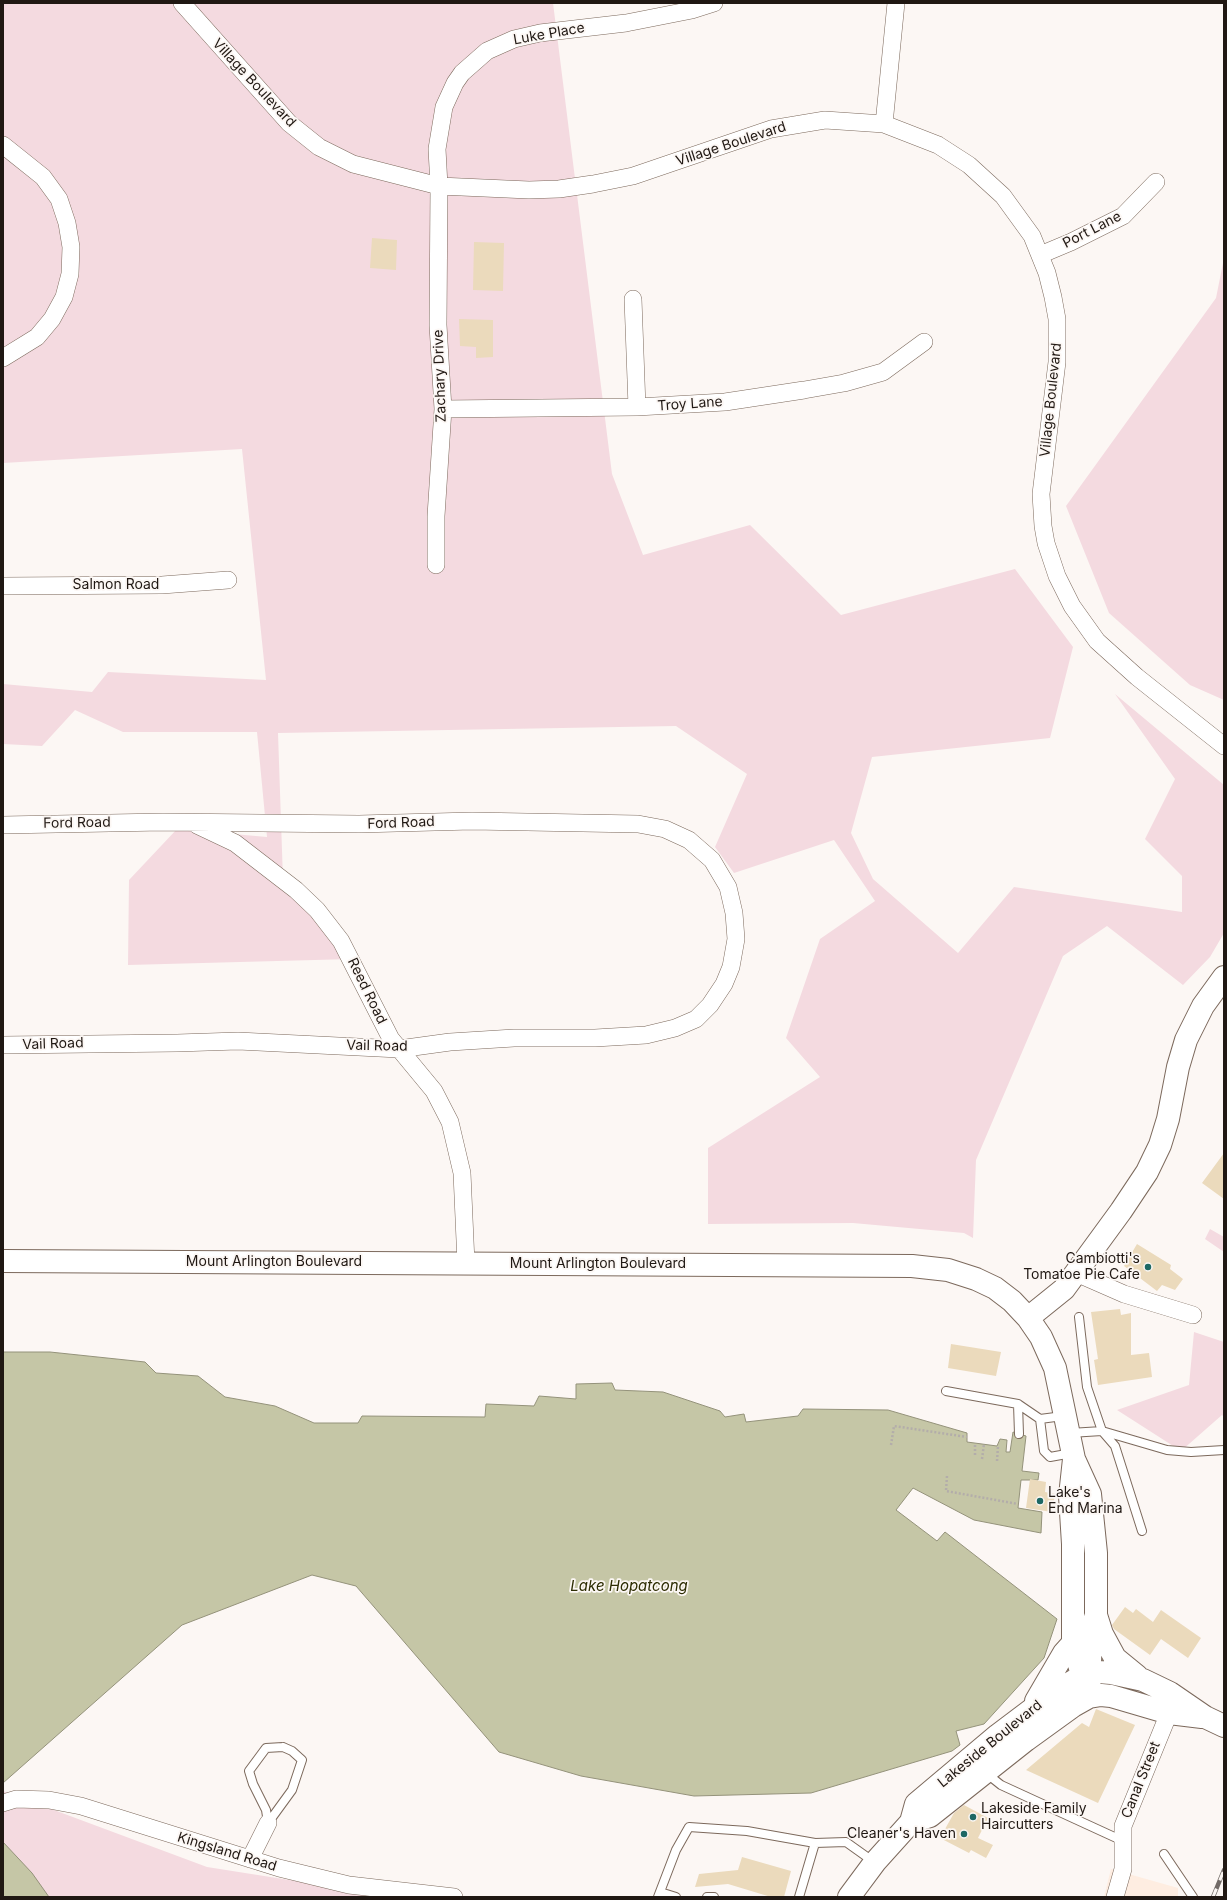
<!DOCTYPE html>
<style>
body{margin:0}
#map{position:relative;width:1227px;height:1900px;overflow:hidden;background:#fcf7f4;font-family:Inter,sans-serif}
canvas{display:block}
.frame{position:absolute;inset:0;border:4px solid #201813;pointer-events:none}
</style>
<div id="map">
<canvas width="1227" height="1900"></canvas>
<div class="frame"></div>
</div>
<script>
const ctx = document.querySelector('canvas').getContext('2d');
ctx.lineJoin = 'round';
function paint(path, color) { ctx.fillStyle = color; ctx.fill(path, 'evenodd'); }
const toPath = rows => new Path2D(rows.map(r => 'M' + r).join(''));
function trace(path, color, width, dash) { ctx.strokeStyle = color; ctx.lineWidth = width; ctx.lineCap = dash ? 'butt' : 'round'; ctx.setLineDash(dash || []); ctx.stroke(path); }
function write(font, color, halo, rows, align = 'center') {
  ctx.font = font + ' Inter,sans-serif'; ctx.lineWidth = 3.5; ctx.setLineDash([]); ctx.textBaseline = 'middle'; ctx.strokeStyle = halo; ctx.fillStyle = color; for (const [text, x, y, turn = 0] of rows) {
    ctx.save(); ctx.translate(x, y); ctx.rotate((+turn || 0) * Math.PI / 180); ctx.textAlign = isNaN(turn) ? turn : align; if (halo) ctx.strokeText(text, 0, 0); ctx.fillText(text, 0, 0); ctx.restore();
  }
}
paint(toPath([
 [1111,1869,1178,1888,1178,1897,1104,1897]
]), '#feede1');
paint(toPath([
 [3,3,553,3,612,474,643,555,750,525,841,615,1015,569,1073,647,1050,738,872,757,851,833,873,879,958,953,1014,887,1182,912,1182,876,1145,839,1175,779,1115,694,1224,785,1224,933,1210,957,1183,985,1107,926,1063,956,976,1160,973,1238,964,1233,853,1223,708,1224,708,1148,820,1077,786,1038,820,939,875,901,834,840,734,873,715,847,747,774,676,726,278,733,283,880,352,959,128,965,129,880,177,829,267,837,257,732,123,732,75,710,42,746,3,744,3,684,92,692,108,672,266,680,242,449,3,463],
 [1224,258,1224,700,1190,685,1109,613,1066,506,1216,298],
 [1210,1229,1224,1237,1224,1252,1205,1239],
 [1194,1332,1224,1342,1224,1417,1222,1415,1181,1451,1117,1410,1189,1385],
 [3,1791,207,1867,397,1897,3,1897]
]), '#f4dae0');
const water = toPath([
 [3,1352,50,1352,145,1362,156,1373,198,1376,225,1397,275,1406,314,1423,358,1423,362,1416,485,1417,486,1404,534,1406,539,1396,576,1399,576,1384,612,1383,615,1390,663,1392,720,1411,725,1417,744,1414,746,1422,798,1416,803,1409,888,1410,967,1433,967,1442,997,1446,1000,1439,1007,1440,1006,1452,1010,1452,1013,1432,1026,1436,1022,1471,1039,1473,1038,1480,1021,1480,1018,1508,1042,1512,1041,1533,974,1520,913,1488,896,1510,937,1541,945,1532,1057,1619,1044,1658,984,1724,956,1731,960,1745,952,1751,811,1793,694,1796,581,1776,499,1752,356,1586,312,1575,182,1625,3,1783,3,1352],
 [3,1842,32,1873,49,1897,3,1897,3,1842]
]);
paint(water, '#c5c6a6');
trace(water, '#94927a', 1);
paint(toPath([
 [372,238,397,240,396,270,370,268],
 [474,242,504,243,503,291,473,290],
 [459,319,493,320,493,357,476,358,476,347,460,346],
 [1224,1153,1224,1199,1202,1183],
 [1137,1244,1171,1265,1170,1269,1183,1279,1175,1290,1162,1285,1157,1291,1124,1266],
 [1120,1309,1121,1315,1131,1313,1131,1355,1149,1353,1152,1377,1098,1385,1094,1360,1098,1359,1091,1312],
 [951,1344,1001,1352,996,1376,948,1368],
 [1030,1479,1046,1482,1045,1492,1055,1494,1052,1512,1026,1508],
 [1125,1607,1133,1613,1136,1609,1153,1622,1161,1610,1201,1638,1188,1658,1161,1639,1150,1655,1114,1629,1112,1625],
 [1096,1709,1135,1725,1098,1803,1026,1770,1082,1723,1089,1727],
 [964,1805,988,1818,978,1838,993,1845,986,1858,971,1850,969,1853,940,1838,954,1813],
 [742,1857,791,1871,784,1897,771,1897,728,1884,695,1887,699,1874,738,1870]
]), '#ebdabc');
const lane = toPath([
 [1079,1317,1087,1387,1102,1431,1167,1450,1191,1452,1224,1450],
 [946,1391,1018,1404,1040,1419],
 [1018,1404,1019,1434],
 [1063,1416,1040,1419,1044,1451,1050,1457,1072,1453],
 [1070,1433,1102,1431,1115,1446,1142,1531],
 [283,1747,292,1751,302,1760,292,1790,268,1823,266,1810,253,1784,249,1771,266,1748,283,1747],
 [986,1773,1001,1785,1123,1841],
 [1164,1854,1193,1897],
 [660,1892,676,1897],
 [658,1897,676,1850,689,1827,747,1831,815,1843,846,1842,874,1862],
 [707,1897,714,1897],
 [799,1897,815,1843]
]);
const street = toPath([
 [182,3,289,123,319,147,353,164,439,186,529,190,559,189,593,184,633,176,771,129,825,120,884,124,938,145,969,165,1003,196,1032,236,1047,273,1053,297,1057,319,1057,362,1041,494,1043,526,1046,543,1057,576,1072,606,1097,641,1137,677,1224,746],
 [884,124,896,3],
 [3,145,43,177,59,199,67,223,71,247,70,274,64,297,52,319,37,337,3,358],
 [1040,255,1071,242,1123,216,1156,182],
 [633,299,637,407],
 [443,409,637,407,725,402,804,390,844,383,883,372,924,342],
 [436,565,436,516,443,409,438,325,439,186,437,149,444,107,455,83,462,73,487,51,514,39,540,33,626,23,692,10,714,3],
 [3,586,162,585,228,580],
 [3,825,163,822,359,824,472,821,638,824,665,829,689,840,712,860,728,887,734,913,736,939,731,967,724,984,710,1005,696,1019,675,1028,646,1035,595,1038,514,1038,450,1042,399,1049,238,1041,177,1043,3,1045],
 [197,825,235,843,296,890,317,910,341,941,391,1039,434,1091,450,1122,462,1173,466,1263],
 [1076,1273,1124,1294,1193,1315],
 [3,1803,16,1799,49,1800,81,1806,279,1868,349,1885,454,1897],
 [250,1859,268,1823],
 [1115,1897,1123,1869,1123,1826,1169,1713]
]);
const secondary = toPath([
 [3,1261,912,1266,948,1270,976,1279,995,1288,1012,1301,1028,1318,1041,1337,1055,1368,1074,1459,1090,1494,1096,1553,1096,1615,1091,1630,1089,1697],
 [1028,1318,1064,1289,1121,1211,1147,1172,1160,1145,1168,1119,1178,1067,1186,1040,1203,1006,1224,977],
 [1074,1459,1070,1496,1073,1544,1073,1643,1084,1682],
 [1096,1615,1102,1634,1115,1658,1137,1676],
 [1036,1701,1064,1653,1073,1643],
 [911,1822,930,1816,1026,1740,1073,1706,1089,1697,1101,1695,1111,1696,1169,1713,1202,1717],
 [849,1897,875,1862,911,1822,916,1804,998,1735,1055,1692,1082,1676,1099,1672,1111,1673,1143,1680,1170,1693,1205,1717,1224,1726]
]);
trace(lane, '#7c695c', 10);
trace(street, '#7c695c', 18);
trace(secondary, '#7c695c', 24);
trace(toPath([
 [891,1445,894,1426,967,1437],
 [975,1455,975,1443],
 [982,1459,984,1444],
 [997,1461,998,1446],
 [947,1476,946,1491,1018,1504]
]), '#b3adaa', 2.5, [2, 2]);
trace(lane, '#fff', 8);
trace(street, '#fff', 17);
trace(secondary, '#fff', 22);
const rail = toPath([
 [1213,1897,1224,1870]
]);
trace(rail, '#716a66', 4.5);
trace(rail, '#fcf7f4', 3, [9]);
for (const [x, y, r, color] of [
 [1148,1267,4,"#1d6864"],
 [1040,1501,4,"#1d6864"],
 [973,1817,4,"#1d6864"],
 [964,1834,4,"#1d6864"]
]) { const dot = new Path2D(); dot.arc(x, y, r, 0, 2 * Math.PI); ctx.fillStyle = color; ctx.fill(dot); trace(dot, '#fcf7f4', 1.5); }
write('14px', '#201813', '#fcf7f4', [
 ["Luke Place",549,34,-10],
 ["Village Boulevard",254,83,47],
 ["Village Boulevard",731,144,-18],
 ["Port Lane",1092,230,-27],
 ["Zachary Drive",440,376,-92],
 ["Village Boulevard",1051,400,-84],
 ["Troy Lane",690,404,-4],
 ["Salmon Road",116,585],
 ["Ford Road",77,823,-1],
 ["Ford Road",401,823,-2],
 ["Reed Road",367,991,64],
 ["Vail Road",53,1044,-2],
 ["Vail Road",377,1046,1],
 ["Mount Arlington Boulevard",274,1262],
 ["Mount Arlington Boulevard",598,1264],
 ["Lakeside Boulevard",990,1744,-39],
 ["Canal Street",1141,1780,-68],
 ["Kingsland Road",227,1852,17]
]);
write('14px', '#201813', '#fcf7f4', [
 ["Cambiotti's",1140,1259],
 ["Tomatoe Pie Cafe",1140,1275],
 ["Lake's",1048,1493,"left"],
 ["End Marina",1048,1509,"left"],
 ["Lakeside Family",981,1809,"left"],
 ["Haircutters",981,1825,"left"],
 ["Cleaner's Haven",956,1834]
], 'right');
write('italic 15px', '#2d2d03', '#fcf7f4', [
 ["Lake Hopatcong",629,1586]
]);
</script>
